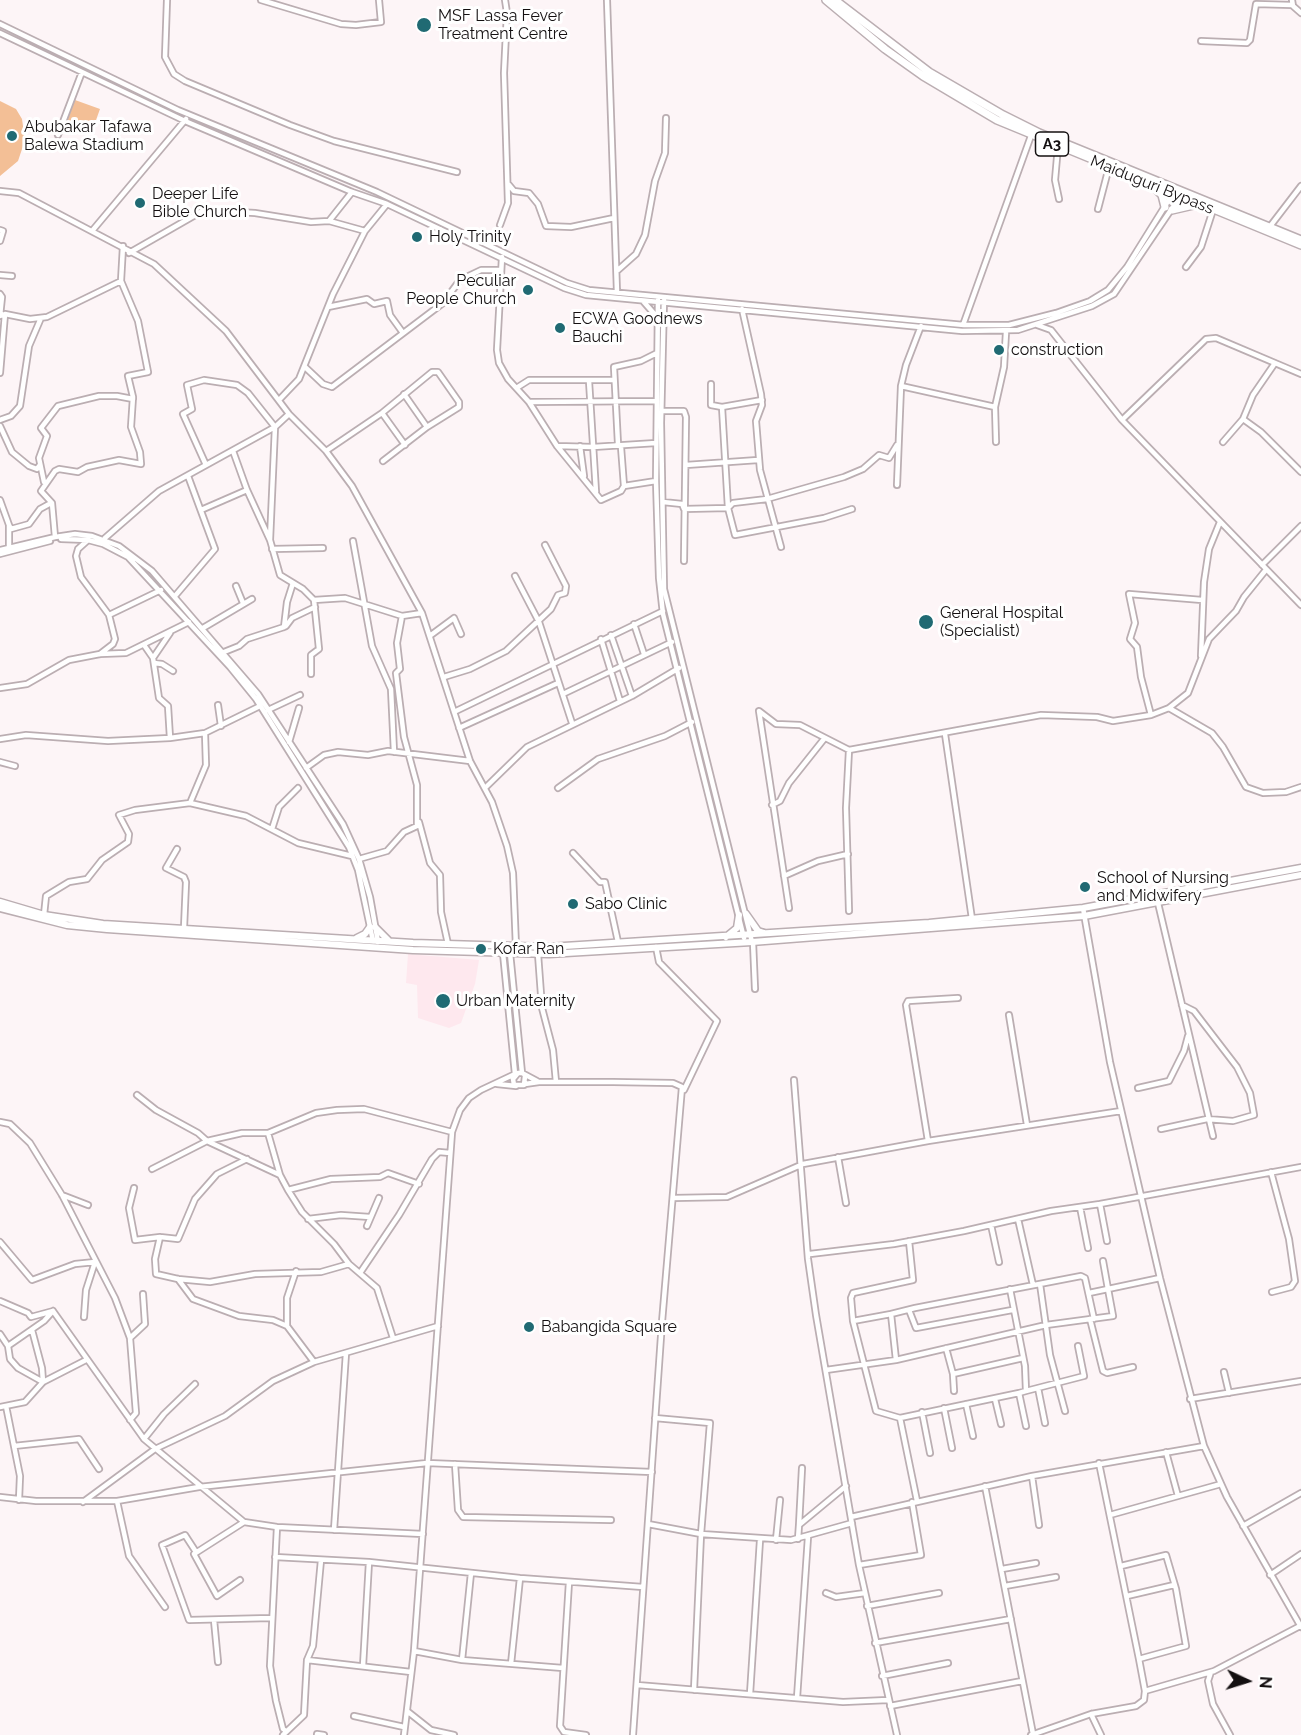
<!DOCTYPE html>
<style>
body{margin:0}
#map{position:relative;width:1301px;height:1735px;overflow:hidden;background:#fdf5f7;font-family:Raleway,sans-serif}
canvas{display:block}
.north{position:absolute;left:1217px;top:1651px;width:60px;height:60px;-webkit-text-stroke:4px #fff;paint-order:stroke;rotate:94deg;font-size:16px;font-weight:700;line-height:24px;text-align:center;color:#141011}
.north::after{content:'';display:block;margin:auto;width:21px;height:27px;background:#141011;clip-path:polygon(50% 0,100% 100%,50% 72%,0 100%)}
</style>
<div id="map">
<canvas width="1301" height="1735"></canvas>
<div class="north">N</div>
</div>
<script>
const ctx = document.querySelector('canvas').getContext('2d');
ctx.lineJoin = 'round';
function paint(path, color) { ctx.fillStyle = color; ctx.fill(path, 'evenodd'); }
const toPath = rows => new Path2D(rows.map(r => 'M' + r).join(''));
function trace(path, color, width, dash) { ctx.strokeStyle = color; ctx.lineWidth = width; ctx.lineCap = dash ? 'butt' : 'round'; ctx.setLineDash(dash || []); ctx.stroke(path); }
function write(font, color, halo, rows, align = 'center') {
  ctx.font = font + ' Raleway,sans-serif'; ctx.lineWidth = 6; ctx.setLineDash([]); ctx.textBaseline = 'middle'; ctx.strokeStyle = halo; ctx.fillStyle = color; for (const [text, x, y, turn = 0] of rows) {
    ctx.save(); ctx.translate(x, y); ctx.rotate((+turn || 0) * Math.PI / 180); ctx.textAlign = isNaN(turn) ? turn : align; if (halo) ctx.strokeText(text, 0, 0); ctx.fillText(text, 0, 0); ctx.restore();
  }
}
paint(toPath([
 [408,954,479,960,475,984,461,1023,449,1028,418,1018,417,985,406,983]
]), '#fee8ee');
paint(toPath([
 [0,95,0,101,16,109,22,119,25,140,18,161,0,176],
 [75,100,100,109,91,134,66,124]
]), '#f3bf96');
const minor = toPath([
 [167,0,165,57,174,74,185,81,290,125,334,141,457,172],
 [261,0,341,24,356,25,381,22,379,0],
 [607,0,617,292],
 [1292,0,1293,6,1301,13],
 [0,24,178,110,377,192,567,283,589,290,964,325,1009,325,1056,313,1090,301,1108,290,1127,267,1175,190],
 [0,33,185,121,352,192,387,204,564,288,586,295,962,331,1018,330,1092,306,1114,294,1181,195],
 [1201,41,1247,43,1250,40,1256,4,1292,5],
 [58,135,82,72],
 [1058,146,1055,180,1059,199],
 [509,185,514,191,529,193,538,204,546,226,571,227,614,218],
 [0,191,19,193,154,264,226,331,289,414,326,451,352,486,422,613,470,761,492,802,507,846,513,873,516,947],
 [1098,209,1109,167],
 [329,221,365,231],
 [500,225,508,203,504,73,507,13,505,0],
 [1268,229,1301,186],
 [0,230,3,231,0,241],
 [92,231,186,119],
 [129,253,204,210,255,213,311,222,329,221,352,192],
 [502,257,497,350,499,363,508,379,529,402,557,446,601,500,621,491,624,486,656,481],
 [1186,267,1201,247,1213,210],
 [618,270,636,254,645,235,655,181,665,153,666,118],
 [0,275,12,276],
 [0,294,2,297,0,316],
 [658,300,656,481,659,578,663,614,744,938],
 [664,300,661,423,664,589,752,942],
 [643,301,657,317],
 [328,307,367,299,374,304,387,301,390,315,403,333],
 [742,309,761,394,762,405,756,421,760,470,781,547],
 [0,316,5,314,30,319,47,317,121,281],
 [963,325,1032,133],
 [1037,325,1051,330,1122,420,1301,605],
 [1275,363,1253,395,1243,419,1261,432,1301,472],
 [305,367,323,384,332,387,443,303,460,280,481,270,500,270],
 [0,373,5,314],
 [589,381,596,492],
 [711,384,711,405,722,407,728,508,735,535,824,518,852,509],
 [901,386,995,407],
 [518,387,529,380,614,380],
 [404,394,427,427],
 [279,400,299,379,333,294,365,231,387,204],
 [529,402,657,401],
 [722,407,762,400],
 [662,411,684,411,686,417,684,561],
 [382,413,405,445],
 [0,420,11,416,20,406,29,346,41,318],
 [1122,420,1206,339,1216,338,1301,374],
 [0,426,12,452,29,466,37,469,39,466],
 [996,442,995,407,1004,367,1006,332],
 [1223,442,1243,419],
 [557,446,593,447,656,443],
 [580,446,584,476],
 [233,451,247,490,270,540,280,575,303,589,314,600,319,649,311,655,311,674],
 [326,451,382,413,432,372,438,372,459,402,459,407,427,427,383,461],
 [206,465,183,414,192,409,187,385,204,380,237,385,248,393,275,427,270,540],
 [686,465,758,460],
 [44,482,39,458,47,436,41,428,58,406,99,396,117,396,133,399],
 [897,485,901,386,906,365,921,326],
 [624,486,621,447,618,444,614,367,641,361,657,353],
 [0,500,9,525,9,548],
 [663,502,682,504,684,509,728,508,733,503,767,499,844,477,863,469,879,455,889,458,897,445],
 [201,510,247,490],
 [9,525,11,529,29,524,40,509,51,503],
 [55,537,52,503,41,491,55,471,59,469,78,472,87,467,119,460,141,464,140,452,131,427,133,397,128,376,148,372,138,321,121,281,123,246],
 [105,538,159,491,275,427,289,414],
 [61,539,88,540,103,544,128,557,230,667,256,699,349,847,358,870,373,941],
 [88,540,78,549,76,556,81,577,109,615,115,639,113,644,100,654],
 [353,541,372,646,391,689,394,752],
 [272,549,323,548],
 [0,550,55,537,75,534,92,536,119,546,152,571,258,694,343,824,359,859,370,897,378,942],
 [0,554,50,541],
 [1262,565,1301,526],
 [515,576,539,622,572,723],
 [236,586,243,603],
 [175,596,215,549,188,476],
 [314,600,345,598,402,616],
 [109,615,161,590],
 [634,624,644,654],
 [285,626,284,627,287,602,293,583],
 [286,626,292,618,315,607],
 [203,628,252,599],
 [170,633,153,658,159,698,168,706,170,738],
 [431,635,454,618,461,634],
 [611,635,632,696],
 [601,639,620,701],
 [144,645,153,658],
 [224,652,239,646,247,639,284,627],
 [1201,656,1204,582,1209,549,1220,522],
 [154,663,162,664,173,671],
 [444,677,470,669,506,651,551,609,558,595,565,593,566,586,545,545],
 [0,688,27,684,69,660,100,654,126,653,189,622],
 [563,694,672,642],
 [218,705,221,726],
 [1169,708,1212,733,1223,747,1246,787,1263,793,1286,792,1301,787],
 [268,710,300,695],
 [454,712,663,611],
 [1151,715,1141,677,1137,647,1130,639,1135,623,1129,594,1202,600],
 [459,728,558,683],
 [945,734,972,919],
 [0,739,26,735,108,741,170,738,205,733,258,707],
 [289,742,299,708],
 [0,762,15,766],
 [306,768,324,755,338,752,368,755,388,751,470,761],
 [486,787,527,747,632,696,679,668],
 [558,788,598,759,665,736,692,722],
 [190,803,206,765,205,733],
 [772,805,780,801,789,783,824,739],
 [419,822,430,863,440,875,441,912,448,944],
 [272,829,279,807,298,788],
 [177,849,166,868,184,877,186,882,184,928],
 [573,853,600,882,605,882,618,942],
 [359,859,387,851,404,832,417,826,417,785,404,737,396,673,400,669,397,643,402,616,422,613],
 [784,876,818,861,848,854],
 [1158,903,1213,1136],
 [789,908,759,711,776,724,800,725,849,750,1041,715,1097,717,1113,721,1151,715,1169,708,1188,693,1209,639,1236,611,1244,597,1265,571],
 [1083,908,1110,1062,1160,1278,1204,1446,1227,1497,1301,1627],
 [849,911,846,808,849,750],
 [44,915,46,896,69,882,87,879,102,860,128,842,129,834,119,815,135,810,190,803,246,816,298,843,352,856],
 [753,942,755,989],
 [656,947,659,962,717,1021,684,1090],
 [503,953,515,1074],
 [510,953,522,1073],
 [538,954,542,1008,553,1050,556,1082],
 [1009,1015,1027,1125],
 [525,1076,524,1085,514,1085,513,1079,518,1073,522,1073,537,1081],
 [794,1080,808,1259,816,1315,859,1565,897,1735],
 [497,1084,516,1086],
 [525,1084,539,1082,613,1082,673,1083,682,1087,662,1322,633,1735],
 [1138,1088,1169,1081,1184,1051,1188,1036],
 [137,1095,156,1110,198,1133,207,1141,280,1175],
 [0,1122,10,1124,30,1143,62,1195,115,1298,130,1338,136,1413,130,1420],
 [1161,1129,1207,1119,1233,1121,1254,1115,1250,1093,1237,1067,1194,1011,1182,1005],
 [268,1133,280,1175,288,1190,302,1212,334,1244,349,1264,377,1288,393,1338],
 [928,1141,906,1005,908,1001,958,998],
 [838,1157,846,1203],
 [152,1169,207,1141,242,1133,268,1133,316,1113,337,1110,364,1109,452,1132],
 [1271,1172,1289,1239,1295,1281,1291,1287,1272,1292],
 [134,1188,129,1208,135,1240,160,1237,178,1239,195,1199,217,1174,247,1159],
 [288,1190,331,1179,380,1177,388,1173,419,1184],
 [62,1195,88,1205],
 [673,1198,727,1197,803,1164,928,1141,1121,1111],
 [1100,1204,1107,1241],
 [1080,1207,1088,1248],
 [308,1219,341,1215,370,1217],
 [1018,1219,1033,1285],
 [991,1225,999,1262],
 [367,1226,379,1198],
 [160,1237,155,1259,156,1274,178,1279,210,1282,255,1274,321,1272,349,1264],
 [909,1241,913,1280,853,1293,851,1298,853,1321,876,1411,900,1418,1019,1393],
 [0,1242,32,1280,75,1264,95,1262],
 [810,1254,894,1244,964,1231,1051,1211,1100,1204,1301,1167],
 [360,1273,399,1215,432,1159,439,1152,450,1153],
 [178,1279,193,1299,239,1316,273,1320,287,1326,314,1362],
 [1040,1284,1050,1355,1065,1411],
 [1010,1289,1025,1366,1026,1391,1019,1393,1026,1426],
 [1089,1293,1108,1289,1103,1261],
 [0,1301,28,1313,31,1317,53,1311],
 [909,1310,916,1328,1012,1310],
 [53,1311,144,1439,244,1522,277,1527,423,1534],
 [84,1317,86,1290,95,1262],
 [1090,1319,1103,1371,1107,1373,1133,1367],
 [853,1321,891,1314],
 [287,1326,287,1298,296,1271],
 [32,1330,42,1368,43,1382],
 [0,1334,8,1346,10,1359,18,1368,43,1382],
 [130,1338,145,1324,143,1294],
 [8,1346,44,1321,53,1311],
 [946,1348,953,1374,1023,1358],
 [896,1360,891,1314,915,1308,1081,1276,1085,1278,1094,1319],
 [826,1370,896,1360,1046,1325,1113,1316,1108,1289,1160,1278],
 [1224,1372,1229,1393],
 [953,1374,954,1391],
 [1038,1388,1045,1423],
 [1026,1391,1084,1376,1078,1346],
 [995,1399,1001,1424],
 [1190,1399,1301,1381],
 [966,1404,973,1436],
 [6,1406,20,1476,19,1500],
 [0,1407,25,1402,43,1382,86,1360],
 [944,1408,952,1448],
 [922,1412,930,1453],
 [655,1418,710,1423,701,1534,694,1690],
 [900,1418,917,1501],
 [144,1439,164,1414,195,1384],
 [14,1446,79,1439,99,1469],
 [1166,1452,1178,1496],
 [455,1464,458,1510,463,1517,611,1520],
 [1032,1476,1039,1525],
 [985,1486,1033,1734],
 [0,1497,36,1501,117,1501,199,1487,427,1463,652,1472],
 [117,1501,129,1556,165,1607],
 [83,1502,155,1449,225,1416,273,1381,314,1362,438,1326],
 [1110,1515,1221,1484],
 [851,1517,1032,1476,1204,1446],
 [648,1524,701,1534,791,1540,852,1523],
 [799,1525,802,1468],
 [1243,1526,1301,1493],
 [277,1527,270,1666,276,1701,283,1729,286,1731],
 [334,1530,346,1353],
 [798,1539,799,1525,846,1486],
 [776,1540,780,1500],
 [196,1552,185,1535,162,1545,189,1620,271,1618],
 [275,1557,369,1562,520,1578,643,1587],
 [859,1565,921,1555,912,1502],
 [1121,1566,1166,1555,1176,1589,1186,1646,1139,1659],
 [1002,1569,1036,1563],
 [1270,1575,1301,1554],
 [240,1580,217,1596,194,1554,244,1522],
 [569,1582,560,1726,564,1732,586,1735],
 [1005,1586,1056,1577],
 [826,1593,836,1597,865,1593],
 [1127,1596,1174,1585],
 [867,1606,939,1593],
 [214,1620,218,1662],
 [875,1643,1011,1619],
 [414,1651,462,1660,563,1668],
 [307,1660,411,1672],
 [462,1660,471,1573],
 [511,1664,520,1578],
 [363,1666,369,1562],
 [1211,1672,1208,1681,1213,1704,1230,1735],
 [882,1676,948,1663],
 [637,1685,843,1702,888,1700],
 [1145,1691,1214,1671,1300,1626],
 [750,1694,760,1540],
 [797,1698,808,1537],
 [890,1706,1022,1681],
 [407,1711,431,1730,454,1735],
 [1091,1714,1101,1735],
 [354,1716,404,1727],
 [317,1734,324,1735],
 [283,1735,304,1715,307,1660,313,1646,321,1560],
 [404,1735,414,1651,452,1132,460,1110,469,1098,481,1090,515,1074],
 [1031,1735,1091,1714,1136,1706,1144,1700,1145,1691,1139,1659,1099,1463]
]);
const major = toPath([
 [0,902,44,915,103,924,413,943,548,947,929,923,1083,908,1301,868],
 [0,908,67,925,107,929,413,950,549,954,752,942,1084,916,1301,875],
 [746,914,758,931,764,933],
 [375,927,389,941],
 [726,937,737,928,739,915],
 [357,938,365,934,370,927]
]);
const highway = toPath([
 [826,0,885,49,923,76,997,120,1301,245],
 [835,0,929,72,1003,115,1039,133,1301,240],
 [1155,188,1162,195,1165,207],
 [1172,210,1198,204]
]);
trace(minor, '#bbaeb2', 8);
trace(major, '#bbaeb2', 9);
trace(highway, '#bbaeb2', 10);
trace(minor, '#fff', 4.5);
trace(major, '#fff', 6);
trace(highway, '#fff', 7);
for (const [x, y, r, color] of [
 [424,25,8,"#206a73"],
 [12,136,6,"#206a73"],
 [140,203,6,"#206a73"],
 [417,237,6,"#206a73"],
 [528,290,6,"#206a73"],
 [560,328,6,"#206a73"],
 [999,350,6,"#206a73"],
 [926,622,8,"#206a73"],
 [1085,887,6,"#206a73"],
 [573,904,6,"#206a73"],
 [481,949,6,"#206a73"],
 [443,1001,8,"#206a73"],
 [529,1327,6,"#206a73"]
]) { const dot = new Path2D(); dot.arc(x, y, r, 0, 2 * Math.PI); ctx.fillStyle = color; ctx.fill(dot); trace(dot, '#fff', 2); }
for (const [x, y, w] of [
 [1052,144,33]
]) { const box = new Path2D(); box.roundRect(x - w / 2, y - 12, w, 24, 4.5); ctx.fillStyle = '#fff'; ctx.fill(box); trace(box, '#141011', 1.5); }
write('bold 15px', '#141011', null, [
 ["A3",1052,144]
]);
write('16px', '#141011', '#fff', [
 ["MSF Lassa Fever",438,16],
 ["Treatment Centre",438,34],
 ["Abubakar Tafawa",24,127],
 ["Balewa Stadium",24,145],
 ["Deeper Life",152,194],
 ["Bible Church",152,212],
 ["Holy Trinity",429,237],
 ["Peculiar",516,281,"right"],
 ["People Church",516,299,"right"],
 ["ECWA Goodnews",572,319],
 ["Bauchi",572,337],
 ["construction",1011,350],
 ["General Hospital",940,613],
 ["(Specialist)",940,631],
 ["School of Nursing",1097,878],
 ["and Midwifery",1097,896],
 ["Sabo Clinic",585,904],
 ["Kofar Ran",493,949],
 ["Urban Maternity",456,1001],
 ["Babangida Square",541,1327]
], 'left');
write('16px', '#141011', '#fff', [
 ["Maiduguri Bypass",1152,185,22]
]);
</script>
